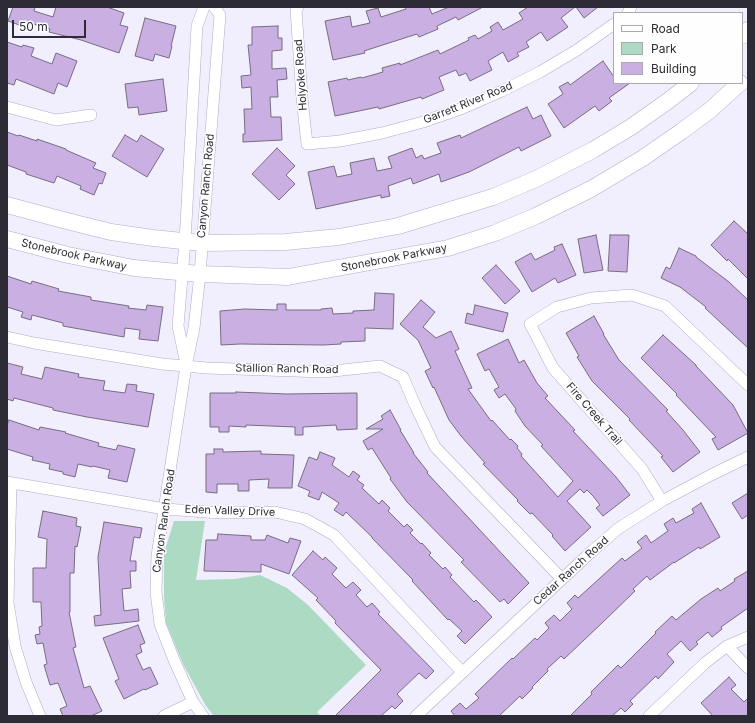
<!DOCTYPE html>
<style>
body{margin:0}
#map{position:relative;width:755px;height:723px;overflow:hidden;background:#f1eefe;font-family:Inter,sans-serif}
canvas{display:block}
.frame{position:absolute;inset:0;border:8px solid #2d2b35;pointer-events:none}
.legend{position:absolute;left:613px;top:12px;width:130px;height:72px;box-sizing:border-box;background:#fefefe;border:1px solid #aaaaae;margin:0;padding:5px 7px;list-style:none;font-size:12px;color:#2d2b35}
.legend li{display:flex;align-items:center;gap:8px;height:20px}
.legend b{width:20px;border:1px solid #aaaaae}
.scale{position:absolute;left:12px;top:20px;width:74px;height:18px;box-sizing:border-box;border:2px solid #2d2b35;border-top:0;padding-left:5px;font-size:12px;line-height:14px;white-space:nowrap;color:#2d2b35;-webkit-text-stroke:3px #fefefe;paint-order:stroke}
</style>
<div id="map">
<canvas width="755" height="723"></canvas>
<div class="frame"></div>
<ul class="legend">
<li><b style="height:5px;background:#fff"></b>Road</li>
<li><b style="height:11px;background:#acdac2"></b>Park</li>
<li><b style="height:11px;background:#cab0e2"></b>Building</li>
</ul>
<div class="scale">50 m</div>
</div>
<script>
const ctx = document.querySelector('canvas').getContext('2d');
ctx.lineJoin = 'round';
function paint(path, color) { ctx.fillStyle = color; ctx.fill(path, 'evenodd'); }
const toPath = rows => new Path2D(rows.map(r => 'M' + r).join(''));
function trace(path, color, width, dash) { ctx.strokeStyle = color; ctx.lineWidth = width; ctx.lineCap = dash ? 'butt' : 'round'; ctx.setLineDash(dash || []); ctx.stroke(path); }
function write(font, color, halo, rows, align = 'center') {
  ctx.font = font + ' Inter,sans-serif'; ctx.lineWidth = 3; ctx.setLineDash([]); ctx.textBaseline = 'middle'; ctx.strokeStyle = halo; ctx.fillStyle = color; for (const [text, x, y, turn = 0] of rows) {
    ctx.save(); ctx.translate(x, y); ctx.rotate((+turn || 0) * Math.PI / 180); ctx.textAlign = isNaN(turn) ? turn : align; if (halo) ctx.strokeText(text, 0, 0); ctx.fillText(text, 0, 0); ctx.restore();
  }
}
paint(toPath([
 [174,521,205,521,196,580,235,579,260,575,287,588,308,605,366,665,317,712,321,716,214,716,206,706,183,664,166,623,164,597,164,553]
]), '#acdac2');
const building = toPath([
 [13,7,35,7,34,11,53,17,56,7,107,7,124,13,120,25,128,27,119,53,81,40,49,32,50,29,27,22,25,27,8,21,13,7],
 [405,7,429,7,432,14,449,7,483,7,458,20,456,17,437,26,438,29,419,37,417,34,364,51,365,53,333,60,325,21,350,16,352,27,370,23,366,11,378,8,381,17,406,9,405,7],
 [528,7,575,7,561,18,568,27,547,41,541,32,526,42,529,47,517,53,519,56,508,62,503,52,488,61,492,70,470,81,466,73,459,76,456,70,439,77,444,90,422,99,421,97,379,109,378,107,335,116,328,82,347,78,348,80,361,77,362,78,383,72,382,68,400,63,400,65,438,50,440,54,469,40,468,38,475,35,478,39,492,31,490,27,498,22,503,30,523,19,519,13,528,7],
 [576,7,598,7,584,18,576,7],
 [145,18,176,26,171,46,172,46,169,58,155,54,153,61,135,56,145,18],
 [278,26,278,38,282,38,282,50,272,51,272,69,286,68,287,79,277,80,278,97,270,97,271,117,281,117,282,140,243,142,243,134,245,134,244,109,252,109,251,87,242,88,241,76,251,75,248,45,252,45,252,27,278,26],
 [7,42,22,47,23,45,34,48,31,56,52,64,56,53,77,61,67,87,58,83,54,94,16,79,14,85,7,83,7,42],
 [603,61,614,77,614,83,630,83,609,98,612,101,599,111,595,106,564,128,548,104,563,94,559,87,568,82,570,85,603,61],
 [163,79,167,111,139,115,138,107,128,108,125,84,163,79],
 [527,107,533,119,541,115,551,136,521,151,519,147,469,172,441,182,439,174,413,184,411,178,388,186,390,196,381,198,381,195,316,209,308,172,334,166,337,177,352,174,350,163,374,158,377,171,392,168,388,157,412,148,416,158,422,155,424,159,441,153,437,143,460,135,461,138,527,107],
 [7,132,18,136,19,135,37,141,37,139,66,149,66,150,96,163,93,168,106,173,102,184,99,183,94,195,80,189,81,186,57,176,54,183,26,174,26,172,7,165,7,132],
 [125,135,137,142,141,135,164,149,147,177,112,156,125,135],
 [277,148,295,166,286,175,295,184,279,200,252,174,277,148],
 [734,221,748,234,748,279,728,259,727,261,711,245,734,221],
 [596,235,603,270,584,273,578,239,596,235],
 [610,235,629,235,627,272,608,271,610,235],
 [562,244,576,275,558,283,555,278,532,292,515,262,531,253,535,260,555,250,554,247,562,244],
 [679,248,696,256,696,257,729,282,748,300,748,348,705,308,706,307,680,287,661,278,666,267,670,269,679,248],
 [496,265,520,291,505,304,482,278,496,265],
 [7,276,31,284,32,281,59,289,58,291,91,297,91,300,129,306,128,308,146,310,147,305,163,307,158,341,139,339,140,330,125,328,124,337,63,326,63,323,32,315,31,320,21,317,23,312,7,307,7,276],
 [375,293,394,294,393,329,365,328,365,341,341,342,341,344,324,345,240,344,221,345,220,311,245,309,277,310,277,304,286,304,286,310,321,310,321,309,332,308,333,314,353,313,353,311,374,310,375,293],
 [421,300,435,312,423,327,436,338,451,331,459,349,455,351,472,388,468,389,491,421,492,420,510,440,511,439,518,446,517,448,522,454,521,456,558,497,573,481,541,446,543,445,525,426,515,411,516,409,505,394,499,398,494,390,499,387,489,369,485,371,477,354,508,339,519,363,524,360,537,383,548,396,545,398,575,430,573,431,616,477,630,495,603,516,596,508,600,505,593,496,587,490,584,493,580,489,567,501,591,527,565,551,552,536,553,535,532,513,530,514,517,501,518,500,483,464,485,463,461,436,449,420,434,387,433,388,425,371,431,368,418,340,400,324,421,300],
 [475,305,508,313,503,332,465,323,467,313,473,315,475,305],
 [594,316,604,334,603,334,619,360,668,410,666,411,683,430,700,452,673,472,661,457,663,456,629,420,630,419,592,381,577,357,579,356,566,333,594,316],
 [663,335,696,365,696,366,733,405,748,433,718,450,712,439,716,437,676,395,677,394,641,358,663,335],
 [7,363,23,367,21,374,42,379,45,367,79,374,78,377,105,381,103,390,125,393,127,384,137,385,136,391,154,394,148,427,87,417,53,410,53,408,14,398,13,401,7,399,7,363],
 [236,392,287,394,357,393,357,429,337,430,336,425,303,427,303,435,295,435,295,427,246,425,246,427,229,426,229,432,219,432,219,427,210,427,210,393,236,393,236,392],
 [390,410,401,430,400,430,414,453,413,453,428,472,427,473,529,583,508,604,504,599,500,602,461,562,464,560,407,502,390,479,391,478,372,448,368,450,363,441,383,429,366,429,383,419,381,416,390,410],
 [9,420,39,430,40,427,66,432,65,433,99,443,98,446,116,450,118,445,135,449,127,482,108,478,110,470,93,466,92,467,78,464,75,477,63,474,63,472,49,469,50,464,32,460,33,457,7,449,7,425,9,420],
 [214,449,223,449,223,452,261,451,261,454,294,455,292,488,268,488,269,479,249,480,249,491,238,491,238,484,217,484,217,493,206,492,206,454,214,454,214,449],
 [320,452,335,458,332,465,349,477,353,471,360,476,357,480,364,485,362,488,379,504,382,500,390,508,388,511,404,527,407,524,413,530,410,533,421,544,422,543,431,553,429,555,443,569,445,567,452,575,450,577,474,602,476,600,492,617,465,644,457,636,462,631,449,619,448,620,412,581,413,580,372,538,372,537,346,512,343,516,334,510,339,503,322,492,319,500,308,496,310,491,298,486,309,457,317,460,320,452],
 [748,493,748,515,742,519,732,503,748,493],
 [701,503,720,537,700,549,699,547,674,563,674,562,650,580,647,576,633,589,635,591,602,623,564,659,561,656,547,669,548,671,532,687,533,688,522,699,520,696,499,716,455,716,451,711,460,703,466,709,479,698,475,694,512,658,513,659,535,638,537,640,549,628,545,623,554,615,560,621,572,609,567,603,575,595,578,598,622,558,625,561,642,548,637,542,646,535,651,543,668,531,664,524,673,518,676,523,694,513,692,509,701,503],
 [43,511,77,518,76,526,81,527,77,547,75,546,74,573,70,573,70,612,69,612,76,647,73,648,84,688,90,686,102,711,91,716,63,716,60,709,67,706,58,683,50,685,44,665,47,664,43,643,37,644,35,635,40,634,39,627,42,626,41,602,33,602,33,568,46,568,47,539,38,537,43,511],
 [104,522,142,528,140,538,134,537,130,561,136,561,136,571,130,571,131,588,122,589,124,611,138,609,139,621,95,626,94,616,101,615,98,557,104,522],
 [218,534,251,536,251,540,265,540,267,535,288,543,290,538,301,541,289,574,261,564,261,572,204,571,206,540,217,540,218,534],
 [313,551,323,560,325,557,337,568,332,574,346,588,353,582,361,590,356,595,367,607,372,603,380,612,378,614,434,671,426,679,419,673,397,694,403,701,395,709,392,706,381,716,335,716,381,670,335,623,336,621,316,600,318,598,292,575,313,551],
 [748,571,748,608,721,627,722,629,712,637,708,632,696,642,698,644,690,651,681,641,667,654,674,662,658,679,656,676,630,701,633,704,625,712,621,708,612,716,570,716,592,694,591,692,618,665,621,668,656,633,655,632,672,616,676,620,701,599,718,588,720,591,735,581,734,579,748,571],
 [138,625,145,643,140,645,142,652,136,655,143,670,150,667,158,684,145,690,144,689,124,699,115,681,119,679,103,638,138,625],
 [729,677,736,685,731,689,744,702,748,698,748,716,713,716,701,703,729,677]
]);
paint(building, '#cab0e2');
trace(building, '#776c81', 1);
const street = toPath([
 [298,7,296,9,302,98,307,144,340,141,382,133,423,122,463,108,502,91,540,72,577,50,614,24],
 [628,13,631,7],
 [7,107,56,120,91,115],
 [7,337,34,343,162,364,207,368,324,372,380,366,403,377,415,405,435,447,562,579],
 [185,359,178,326,185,241,197,26,204,7],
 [7,482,165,509,220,513,275,512,305,519,334,535,462,672],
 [11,483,8,603,15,646,26,682,40,716],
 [662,501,642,469,553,368,530,324,557,307,591,298,632,295,665,306,748,385],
 [727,646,748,668],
 [164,716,193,702],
 [203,716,193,702,174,660,160,624,156,592,157,556,186,366,194,328,200,274,220,15,214,7],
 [416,716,591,552,619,528,662,501,711,475,748,457],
 [649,716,705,663,727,646,748,637]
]);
const secondary = toPath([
 [742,36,748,30],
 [7,205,63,220,111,232,153,238,202,243,285,242,339,237,398,226,493,197,536,179,593,150,631,127,668,101,691,83],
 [7,239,68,255,134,268,200,274,288,277,448,248,495,233,536,216,591,189,643,158,682,131,709,111,740,83]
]);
trace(street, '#b1acc5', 12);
trace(secondary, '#b1acc5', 17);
trace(street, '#fff', 11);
trace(secondary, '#fff', 16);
write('11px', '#2d2b35', '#fefefe', [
 ["Holyoke Road",301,75,-94],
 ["Garrett River Road",468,103,-22],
 ["Canyon Ranch Road",206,186,-85],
 ["Stonebrook Parkway",74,255,13],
 ["Stonebrook Parkway",394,258,-11],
 ["Stallion Ranch Road",287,369,1],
 ["Fire Creek Trail",594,414,49],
 ["Eden Valley Drive",230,511,2],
 ["Canyon Ranch Road",164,521,-82],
 ["Cedar Ranch Road",571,571,-42]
]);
</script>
